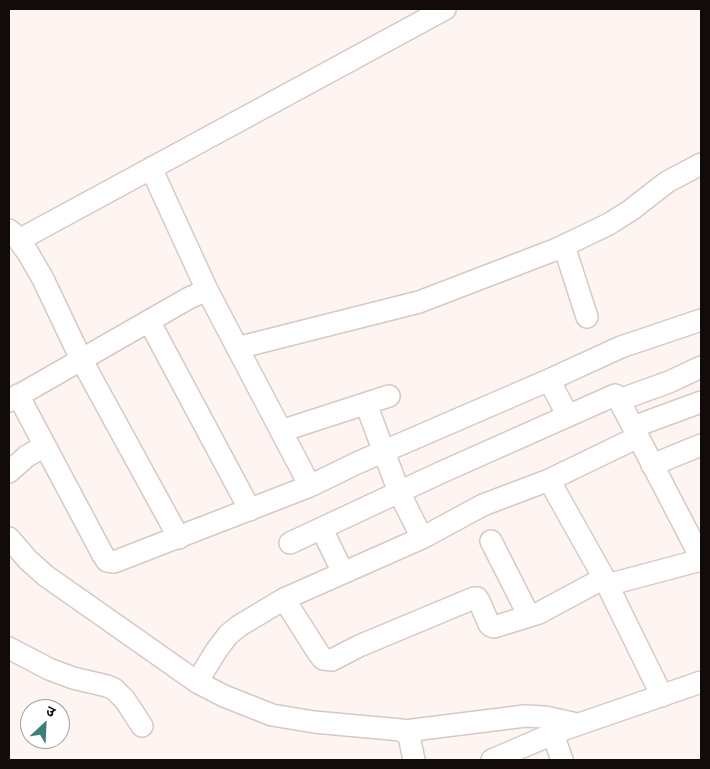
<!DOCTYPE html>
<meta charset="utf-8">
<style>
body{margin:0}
#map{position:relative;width:710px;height:769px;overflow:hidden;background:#fef5f2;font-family:"DM Sans","Noto Sans Devanagari",sans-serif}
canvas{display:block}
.frame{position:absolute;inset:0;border:10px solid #110c0a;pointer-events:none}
.north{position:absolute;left:20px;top:699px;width:50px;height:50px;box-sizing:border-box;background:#fff;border:1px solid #a09e9d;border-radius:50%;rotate:25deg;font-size:14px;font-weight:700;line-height:20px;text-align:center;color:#110c0a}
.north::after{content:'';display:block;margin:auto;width:18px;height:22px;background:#39807a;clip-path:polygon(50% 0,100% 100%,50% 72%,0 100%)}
</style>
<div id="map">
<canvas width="710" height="769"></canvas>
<div class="frame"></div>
<div class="north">उ</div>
</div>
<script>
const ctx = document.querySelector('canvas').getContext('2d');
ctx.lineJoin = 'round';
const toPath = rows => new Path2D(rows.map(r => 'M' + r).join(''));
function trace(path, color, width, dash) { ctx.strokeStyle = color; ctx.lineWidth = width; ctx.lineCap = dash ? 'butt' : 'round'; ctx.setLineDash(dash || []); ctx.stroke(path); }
const minor = toPath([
 [151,168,207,290,310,486],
 [9,230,15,235,28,253,43,279,81,359,179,538],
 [19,240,445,9],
 [564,246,587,317],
 [149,321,250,510],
 [237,348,419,302,557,249,609,224,631,210,667,182,701,164],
 [549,380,568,416],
 [18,395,103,555,107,561,114,562,310,486,357,463,549,380,621,347,701,320],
 [619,400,669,382,701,367],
 [9,401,189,298,207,290],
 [366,404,399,492,422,538],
 [633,427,701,402],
 [281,431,389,396],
 [652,465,701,445],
 [9,472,27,456,45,446],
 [549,480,604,578,662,696],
 [322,529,343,573],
 [9,538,28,560,46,576,197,682,224,696,272,715,314,722,401,730,409,736,414,760],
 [491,541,529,616],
 [290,543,442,472,615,395,619,400,701,558],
 [607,585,701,560],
 [284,599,319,654,323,659,332,660,359,646,474,598,477,598,479,601,489,624,491,626,494,627,539,613,604,578],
 [9,648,49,669,73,678,107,686,114,689,125,700,142,726],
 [197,682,216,651,228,635,239,626,284,599,422,538,483,505,549,480,638,437],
 [405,731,525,716,545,717,577,724],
 [553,734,562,760],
 [492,760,562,730,701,682]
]);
trace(minor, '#d7c8c3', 24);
trace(minor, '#fff', 21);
</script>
